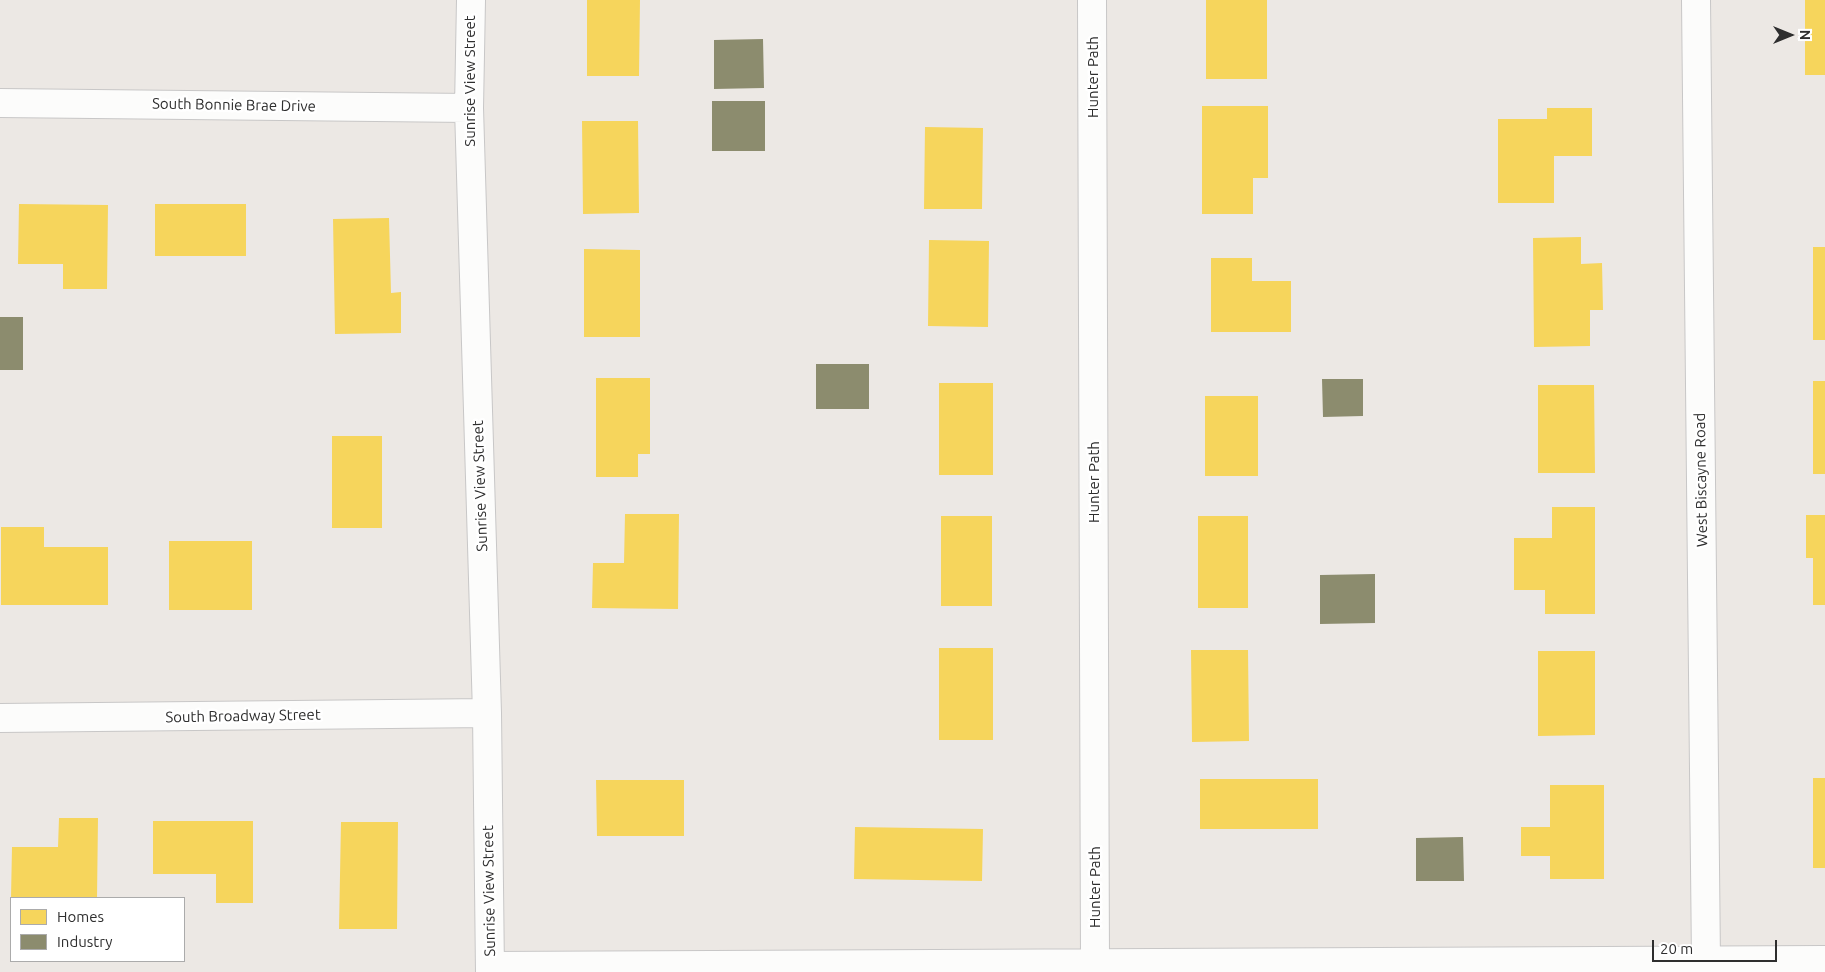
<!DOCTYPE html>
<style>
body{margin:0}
#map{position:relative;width:1825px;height:972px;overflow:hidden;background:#ece8e4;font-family:Ubuntu,sans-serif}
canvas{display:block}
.legend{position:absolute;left:10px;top:897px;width:175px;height:65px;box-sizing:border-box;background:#fff;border:1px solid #ababab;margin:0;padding:6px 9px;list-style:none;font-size:15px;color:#2e2e2e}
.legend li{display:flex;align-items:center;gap:10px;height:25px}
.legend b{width:25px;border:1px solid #ababab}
.north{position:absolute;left:1765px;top:10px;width:50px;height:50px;-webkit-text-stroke:4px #fff;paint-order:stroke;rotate:90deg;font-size:14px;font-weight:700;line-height:20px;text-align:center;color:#2e2e2e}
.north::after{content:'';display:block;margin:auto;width:18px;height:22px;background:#2e2e2e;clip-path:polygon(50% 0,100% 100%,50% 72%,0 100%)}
.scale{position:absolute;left:1652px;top:940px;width:125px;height:22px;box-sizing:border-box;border:2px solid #2e2e2e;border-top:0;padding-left:6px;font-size:15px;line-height:18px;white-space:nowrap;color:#2e2e2e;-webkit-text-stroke:4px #fff;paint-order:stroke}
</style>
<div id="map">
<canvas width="1825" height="972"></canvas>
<ul class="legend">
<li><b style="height:14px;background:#f6d55c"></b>Homes</li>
<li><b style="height:14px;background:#8c8c6e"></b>Industry</li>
</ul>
<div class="north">N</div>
<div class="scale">20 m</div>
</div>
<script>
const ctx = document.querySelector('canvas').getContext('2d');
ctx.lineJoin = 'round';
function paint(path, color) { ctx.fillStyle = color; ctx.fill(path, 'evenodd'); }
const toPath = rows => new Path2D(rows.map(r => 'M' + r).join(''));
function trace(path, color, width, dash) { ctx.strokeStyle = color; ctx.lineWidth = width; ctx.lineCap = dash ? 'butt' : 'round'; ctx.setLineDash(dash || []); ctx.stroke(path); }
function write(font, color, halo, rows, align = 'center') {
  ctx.font = font + ' Ubuntu,sans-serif'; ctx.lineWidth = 5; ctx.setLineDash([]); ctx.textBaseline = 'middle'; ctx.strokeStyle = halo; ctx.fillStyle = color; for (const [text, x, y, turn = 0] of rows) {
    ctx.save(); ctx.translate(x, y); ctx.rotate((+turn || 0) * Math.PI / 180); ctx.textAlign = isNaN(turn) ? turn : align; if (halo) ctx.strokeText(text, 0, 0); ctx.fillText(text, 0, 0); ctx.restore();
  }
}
paint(toPath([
 [587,0,640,0,639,76,587,76],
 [1206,0,1267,0,1267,79,1206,79],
 [1805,0,1825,0,1825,75,1805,75],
 [1202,106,1268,106,1268,178,1253,178,1253,214,1202,214],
 [1547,108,1592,108,1592,156,1554,156,1554,203,1498,203,1498,119,1547,119],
 [582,121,638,121,639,213,583,214],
 [925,127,983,128,982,209,924,209],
 [19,204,108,205,107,289,63,289,63,264,18,264],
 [155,204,246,204,246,256,155,256],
 [389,218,391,293,401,292,401,333,335,334,333,219],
 [1581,237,1581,264,1602,263,1603,310,1590,310,1590,346,1534,347,1533,238],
 [929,240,989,241,988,327,928,326],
 [1813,247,1825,247,1825,340,1813,340],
 [584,249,640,250,640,337,584,337],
 [1211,258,1252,258,1252,281,1291,281,1291,332,1211,332],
 [596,378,650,378,650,454,638,454,638,477,596,477],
 [1813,381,1825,381,1825,474,1813,474],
 [939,383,993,383,993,475,939,475],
 [1538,385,1594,385,1595,473,1538,473],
 [1205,396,1258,396,1258,476,1205,476],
 [332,436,382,436,382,528,332,528],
 [1552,507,1595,507,1595,614,1545,614,1545,590,1514,590,1514,538,1552,538],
 [625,514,679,514,678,609,592,608,593,563,624,563],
 [1806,515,1825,515,1825,605,1813,605,1813,558,1806,558],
 [941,516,992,516,992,606,941,606],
 [1198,516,1248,516,1248,608,1198,608],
 [1,527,44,527,44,547,108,547,108,605,1,605],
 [169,541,252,541,252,610,169,610],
 [939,648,993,648,993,740,939,740],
 [1191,650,1248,650,1249,741,1192,742],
 [1538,651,1595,651,1595,735,1538,736],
 [1813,778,1825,778,1825,868,1813,868],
 [1200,779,1318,779,1318,829,1200,829],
 [596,780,684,780,684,836,597,836],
 [1550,785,1604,785,1604,879,1550,879,1550,856,1521,856,1521,827,1550,827],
 [59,818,98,818,97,898,11,898,12,847,58,847],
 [153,821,253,821,253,903,216,903,216,874,153,874],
 [341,822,398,822,397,929,339,929],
 [855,827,983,829,982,881,854,879]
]), '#f6d55c');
paint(toPath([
 [763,39,764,88,714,89,714,40],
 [712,101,765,101,765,151,712,151],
 [0,317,23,317,23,370,0,370],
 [816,364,869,364,869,409,816,409],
 [1322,379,1363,379,1363,416,1323,417],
 [1375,574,1375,623,1320,624,1320,575],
 [1463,837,1464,881,1416,881,1416,838]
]), '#8c8c6e');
const minor = toPath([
 [471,0,469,108,487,713,490,972],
 [1092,0,1095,963],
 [1696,0,1706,961],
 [0,103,469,108],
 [0,718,487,713],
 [490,966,1825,960]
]);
trace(minor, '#c8c7c7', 30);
trace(minor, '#fcfcfb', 28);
write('15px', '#2e2e2e', '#fff', [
 ["Hunter Path",1093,77,-90],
 ["Sunrise View Street",470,81,-90],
 ["South Bonnie Brae Drive",234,105,1],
 ["West Biscayne Road",1701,480,-91],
 ["Hunter Path",1094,482,-90],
 ["Sunrise View Street",480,486,-92],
 ["South Broadway Street",243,716,-1],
 ["Hunter Path",1095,887,-90],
 ["Sunrise View Street",489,891,-91]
]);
</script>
